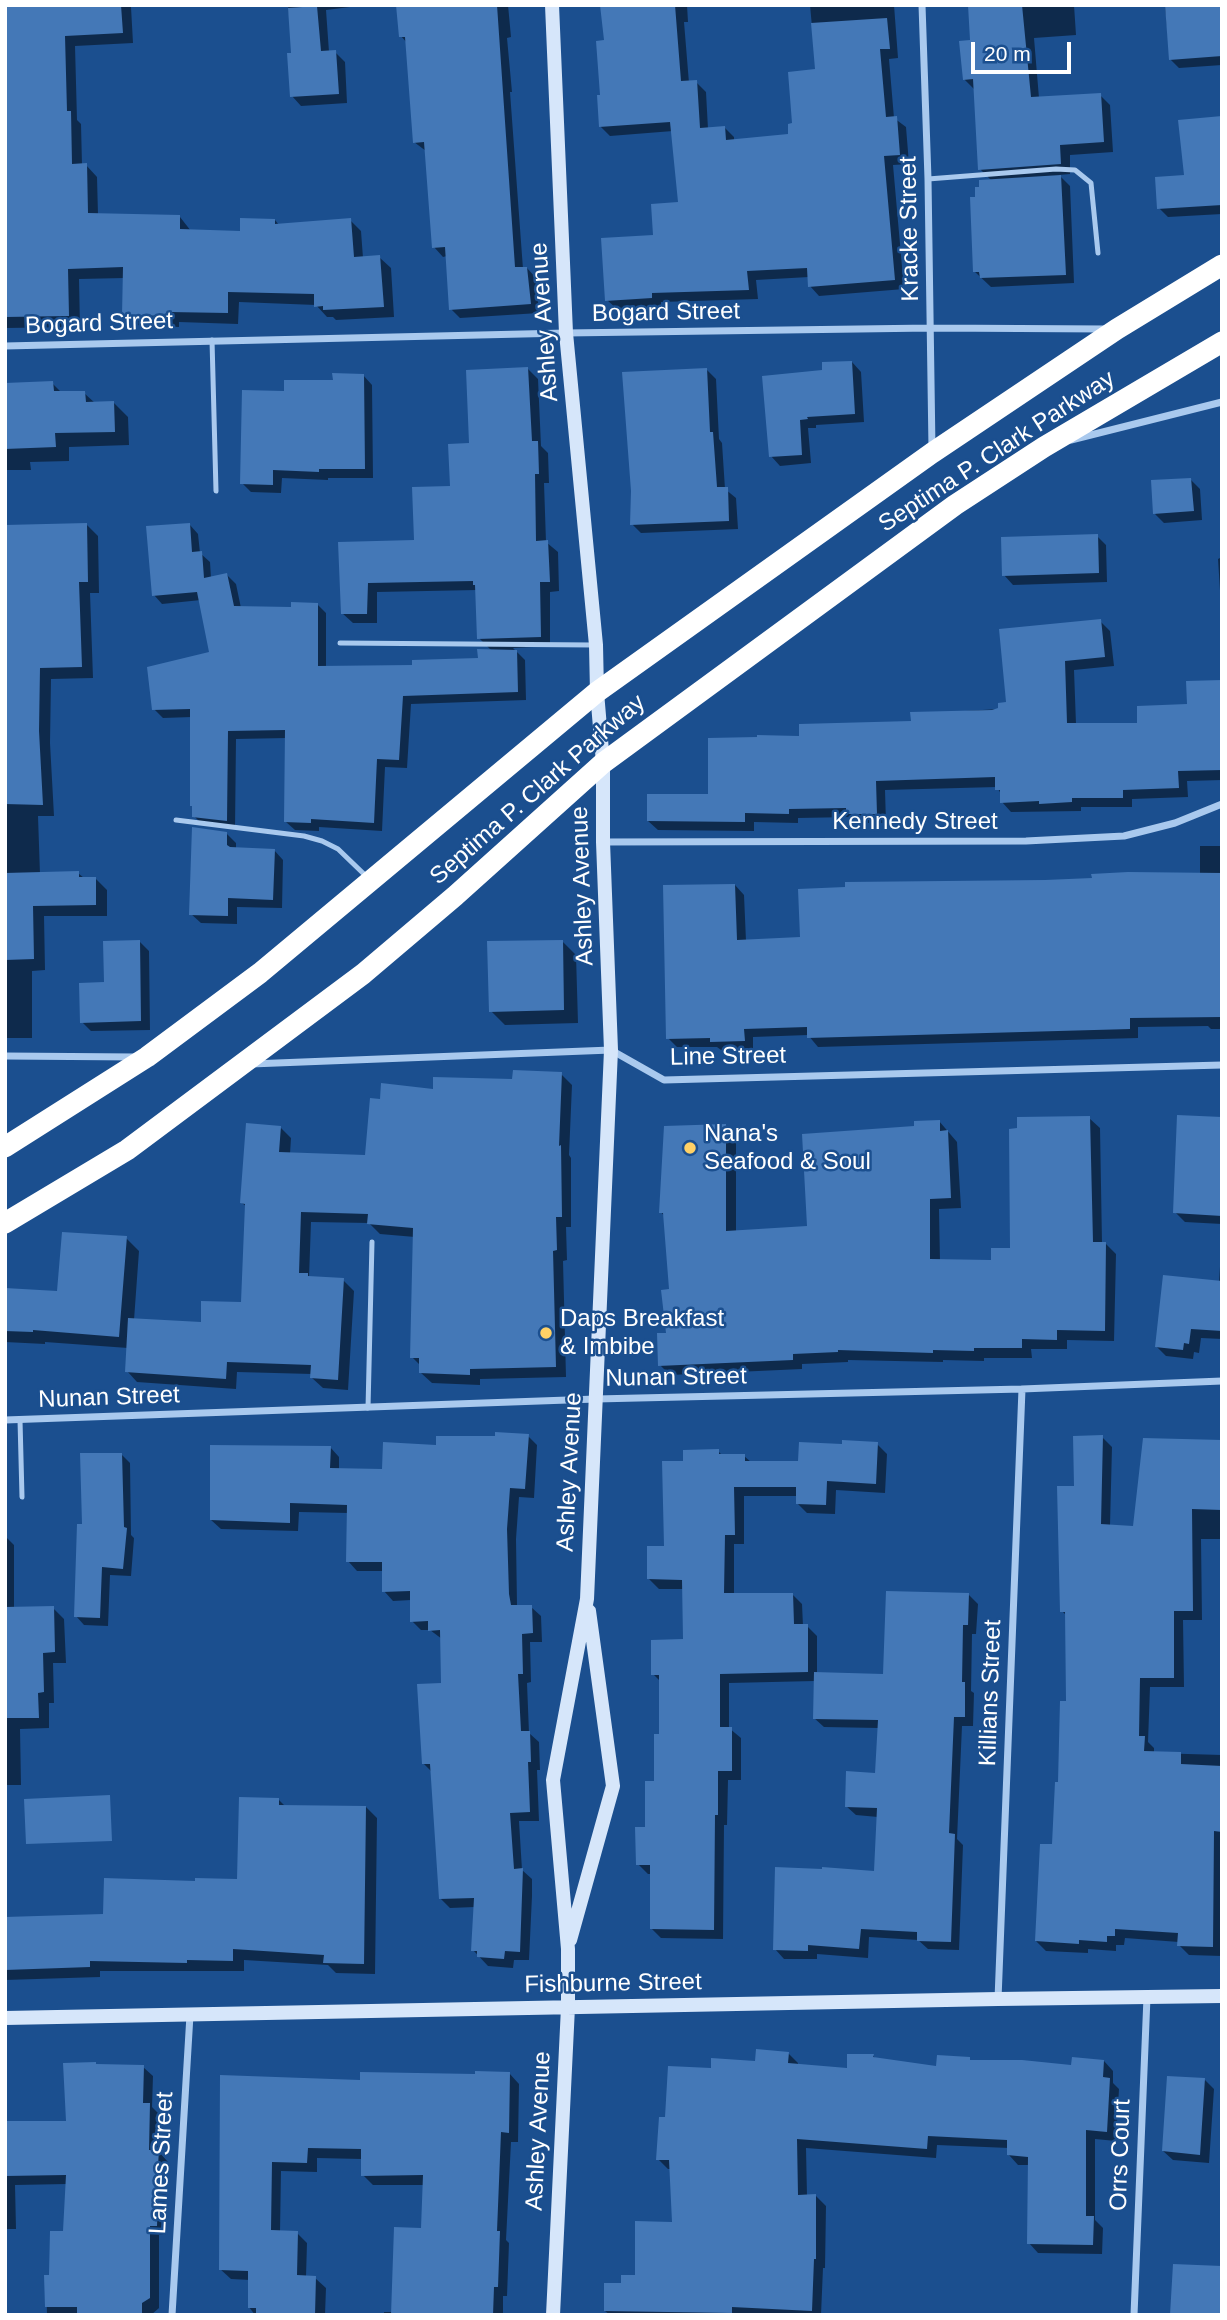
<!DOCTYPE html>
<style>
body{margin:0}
#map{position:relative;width:1227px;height:2320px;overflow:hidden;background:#1b4f8f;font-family:Helvetica,sans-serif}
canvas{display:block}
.frame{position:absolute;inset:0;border:7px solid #fff;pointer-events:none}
.scale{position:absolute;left:971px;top:42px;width:100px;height:32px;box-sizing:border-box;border:4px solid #fff;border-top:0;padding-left:9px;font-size:21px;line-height:24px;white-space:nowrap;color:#fff;-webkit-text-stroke:5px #1b4f8f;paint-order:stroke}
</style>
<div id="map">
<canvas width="1227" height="2320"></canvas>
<div class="frame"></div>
<div class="scale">20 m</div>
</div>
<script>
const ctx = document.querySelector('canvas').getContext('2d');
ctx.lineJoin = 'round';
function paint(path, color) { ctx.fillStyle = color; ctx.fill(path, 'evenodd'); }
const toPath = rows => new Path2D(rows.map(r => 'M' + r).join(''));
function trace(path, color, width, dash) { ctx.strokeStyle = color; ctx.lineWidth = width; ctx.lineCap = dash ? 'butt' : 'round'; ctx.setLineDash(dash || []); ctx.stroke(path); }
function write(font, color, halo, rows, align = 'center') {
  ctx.font = font + ' Helvetica,sans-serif'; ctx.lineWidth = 5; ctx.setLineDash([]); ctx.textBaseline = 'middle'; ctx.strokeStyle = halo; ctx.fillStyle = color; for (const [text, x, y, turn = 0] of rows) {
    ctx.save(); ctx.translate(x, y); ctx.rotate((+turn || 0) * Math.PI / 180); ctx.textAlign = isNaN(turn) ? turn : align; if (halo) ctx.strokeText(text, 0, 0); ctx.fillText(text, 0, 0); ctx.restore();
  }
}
paint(toPath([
 [5,5,130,5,131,7,133,43,75,46,77,120,81,124,82,165,86,165,97,177,98,215,180,217,191,231,242,232,275,220,279,225,350,220,361,231,363,258,379,257,391,268,394,317,336,320,333,317,327,317,316,305,239,302,238,324,179,322,179,327,135,325,124,314,125,278,79,279,80,327,5,328],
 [288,5,366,5,326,10,329,52,335,52,345,62,347,103,301,106,292,96,293,54],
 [398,5,508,5,511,37,507,38,512,92,510,92,523,269,527,268,536,278,539,313,460,318,451,309,447,256,443,257,434,247,426,151,414,142,407,43,401,36],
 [602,5,687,5,688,22,684,22,689,83,696,82,706,92,708,129,725,128,734,137,734,141,790,136,816,71,810,5,894,5,898,58,889,59,894,118,906,127,909,164,893,165,904,289,819,296,810,286,809,277,756,280,758,299,661,302,661,307,617,309,607,300,680,204,673,131,610,136,600,126,606,41],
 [969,5,1074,5,1076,35,1034,38,1039,98,1100,95,1110,105,1113,152,1070,155,1070,174,1059,175,1070,186,1074,283,991,287,974,271,977,199,992,181,980,169,976,91,964,79,972,41],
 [1165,5,1222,5,1222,65,1179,68,1170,59],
 [1222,118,1222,214,1168,217,1159,208,1186,177],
 [852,362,861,372,864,422,816,425,816,428,808,428,811,463,780,466,771,456,824,372],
 [528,369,538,379,541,446,548,453,549,483,544,483,546,542,558,552,559,591,550,592,550,646,513,648,525,660,526,700,411,704,407,768,385,767,382,831,319,827,319,831,295,830,286,822,287,738,236,739,235,829,203,825,194,816,192,717,163,718,154,709,211,653,201,600,162,604,154,595,190,525,198,534,200,553,210,562,211,578,227,575,236,584,241,608,293,609,317,604,326,613,326,668,414,667,480,659,492,651,479,638,477,590,377,592,377,623,353,623,342,613,340,544,415,541,451,488,471,445],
 [707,370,716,379,719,439,722,443,725,489,736,498,738,529,641,533,632,524],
 [363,375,372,385,373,478,328,478,328,480,282,478,281,493,251,492,242,483,286,392],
 [52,383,62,393,84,393,95,403,114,403,128,417,129,445,69,447,69,461,30,462,31,470,5,470,5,384],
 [1191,480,1200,489,1202,520,1164,523,1155,514],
 [86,524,98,536,99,593,90,593,93,678,51,679,50,743,54,816,38,816,40,874,78,873,84,878,95,878,107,890,107,916,44,916,45,970,32,971,32,1038,5,1038,5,526],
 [1097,536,1106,545,1107,582,1013,585,1004,575],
 [1222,557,1222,622,1218,559],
 [1100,621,1110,631,1114,666,1074,670,1076,724,1139,725,1189,706,1222,682,1222,780,1187,781,1188,797,1132,799,1132,807,1081,807,1081,811,1011,812,1002,802,1001,794,997,787,885,790,886,823,858,823,852,817,798,818,798,823,754,822,754,831,658,830,648,821,710,796,801,738,912,723,912,714,1000,709],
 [226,833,236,843,236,848,274,850,283,860,282,908,237,907,237,924,201,923,191,914],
 [1200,846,1222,846,1222,1029,1211,1029,1208,1026,1138,1027,1138,1038,818,1047,808,1035,753,1037,753,1050,721,1050,717,1047,677,1047,668,1038,735,885,744,895,746,941,802,939,1045,881,1200,874],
 [562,941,576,955,578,1023,505,1025,491,1011],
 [140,942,149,951,150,1030,91,1031,82,1022],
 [561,1074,572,1085,569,1155,571,1158,571,1227,566,1227,567,1260,563,1261,566,1377,480,1379,480,1385,432,1383,421,1373,421,1366,412,1357,415,1237,380,1234,369,1223,311,1222,309,1278,343,1280,354,1291,348,1390,323,1388,312,1378,312,1374,237,1372,236,1389,137,1382,127,1371,128,1348,45,1342,45,1344,5,1342,5,1289,59,1293,126,1238,139,1251,134,1320,203,1324,243,1304,247,1207,242,1203,281,1128,291,1138,290,1154,366,1157,381,1101,435,1090],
 [1089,1118,1100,1128,1102,1243,1106,1244,1116,1254,1114,1341,1067,1340,1067,1349,1031,1349,1032,1358,984,1358,984,1361,943,1360,943,1362,848,1360,848,1362,802,1364,802,1369,670,1375,660,1365,668,1335,671,1291,665,1217,661,1212,726,1126,736,1136,736,1232,809,1228,916,1128,939,1121,957,1142,961,1208,939,1209,940,1261,993,1261,1012,1250],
 [1222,1118,1222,1224,1185,1222,1175,1212],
 [1222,1234,1222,1339,1201,1338,1199,1353,1194,1352,1193,1359,1166,1356,1156,1346,1219,1283],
 [528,1436,537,1445,534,1498,519,1497,516,1539,517,1605,518,1607,531,1607,541,1616,542,1642,530,1642,531,1682,527,1683,529,1733,539,1742,540,1770,537,1770,539,1821,519,1821,522,1870,532,1879,532,1896,529,1960,514,1960,513,1968,488,1966,473,1950,475,1907,450,1908,440,1898,432,1772,423,1763,443,1685,442,1639,430,1630,421,1630,412,1621,411,1600,393,1601,384,1591,384,1571,357,1571,348,1561,349,1513,299,1512,298,1531,221,1529,211,1520,330,1447,339,1457,339,1470,384,1470,438,1447],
 [1102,1437,1112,1447,1110,1526,1134,1528,1222,1441,1222,1539,1201,1539,1202,1620,1183,1620,1184,1687,1150,1687,1148,1742,1154,1748,1154,1753,1222,1755,1222,1956,1189,1955,1179,1945,1179,1942,1125,1938,1124,1945,1116,1945,1116,1951,1088,1949,1088,1953,1046,1951,1036,1941,1053,1846,1068,1703,1067,1616,1062,1611,1076,1488],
 [877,1444,887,1454,885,1493,836,1490,835,1514,807,1513,797,1503,798,1496,744,1496,744,1544,734,1544,734,1595,792,1594,802,1604,803,1626,807,1626,817,1636,817,1674,885,1676,969,1595,978,1604,976,1634,972,1634,971,1691,974,1693,973,1726,962,1726,957,1839,963,1845,959,1950,928,1949,918,1940,869,1937,868,1958,817,1954,817,1959,784,1959,775,1949,875,1873,878,1817,856,1815,846,1806,877,1774,879,1728,824,1727,814,1718,815,1681,729,1683,729,1728,741,1738,741,1780,728,1780,727,1825,724,1825,723,1939,661,1938,651,1928,651,1874,648,1874,638,1864,656,1782,661,1736,661,1682,653,1674,685,1641,684,1589,659,1589,649,1579,666,1548,684,1463,718,1451,723,1456,744,1456,751,1462,799,1463,844,1446],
 [122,1455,130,1463,131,1535,134,1538,131,1576,110,1575,108,1626,84,1625,76,1616,83,1526],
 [5,1536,14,1545,14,1609,53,1608,64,1619,66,1663,53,1663,54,1703,49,1703,49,1728,20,1729,21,1785,5,1785],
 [279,1800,286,1807,366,1807,377,1818,375,1974,336,1973,328,1965,244,1960,244,1971,100,1971,100,1977,5,1980,5,1836,7,1919,105,1916,197,1882,239,1881],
 [788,2053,798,2063,798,2066,848,2070,873,2056,876,2059,938,2068,969,2059,972,2062,1073,2067,1104,2061,1113,2071,1113,2083,1119,2089,1116,2141,1095,2139,1095,2220,1103,2228,1102,2254,1038,2253,1029,2243,1030,2165,1018,2165,1009,2155,1009,2148,937,2145,936,2158,806,2148,807,2196,816,2196,826,2206,825,2268,823,2268,821,2315,610,2315,605,2311,623,2285,636,2277,674,2224,671,2169,668,2169,658,2159,667,2119,712,2070,756,2063],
 [97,2066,143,2067,153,2076,152,2107,159,2114,159,2152,168,2162,165,2207,167,2209,166,2235,159,2235,159,2308,151,2315,47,2315,46,2276,51,2276,65,2233,67,2184,15,2185,16,2229,5,2229,5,2123,68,2123],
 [509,2073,519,2084,518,2142,511,2142,506,2240,509,2243,507,2296,503,2296,503,2315,384,2315,384,2312,393,2312,422,2230,424,2185,373,2185,363,2175,362,2159,317,2158,317,2172,281,2171,280,2232,297,2233,307,2243,306,2277,315,2278,326,2288,325,2315,255,2315,249,2307,250,2280,231,2279,220,2269,221,2077,361,2082],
 [1205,2080,1214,2089,1209,2163,1173,2160,1163,2151]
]), '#0007');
paint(toPath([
 [5,5,121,5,123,33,65,36,67,111,71,111,72,164,87,163,88,213,180,215,180,229,240,231,240,218,275,219,275,224,351,218,354,257,380,255,384,307,323,310,323,306,314,307,314,294,228,292,228,313,169,312,169,316,122,315,123,267,68,269,69,316,5,317],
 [396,5,497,5,515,267,527,267,531,304,449,310,445,247,432,248,424,142,413,143,405,37,399,37],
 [600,5,675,5,681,81,697,80,700,128,725,126,726,140,788,134,788,124,792,123,788,72,815,69,811,23,887,18,890,49,880,49,886,117,897,116,900,155,884,156,895,280,808,287,807,268,747,271,749,290,652,293,652,298,605,301,601,238,653,235,651,204,678,202,670,122,599,127,597,95,600,95,596,41,604,40],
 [968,5,1022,5,1031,97,1101,93,1104,142,1060,145,1061,164,978,170,973,79,963,80,959,41,970,40],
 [1165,5,1222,5,1222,56,1169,60],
 [317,6,321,51,336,50,339,94,290,97,287,53,291,53,288,8],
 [1222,116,1222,205,1157,209,1155,177,1184,175,1178,120],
 [1061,175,1066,275,980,278,979,272,973,272,970,197,975,197,975,187,979,187,979,180],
 [852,361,855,414,807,417,808,419,800,420,802,455,769,457,762,376,822,370,822,362],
 [528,367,532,441,538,441,539,474,535,474,536,541,548,540,550,582,540,582,541,637,477,639,475,585,473,585,473,581,368,583,367,614,341,614,338,542,414,540,412,487,450,486,448,444,469,443,466,370],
 [707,368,710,432,713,432,717,487,728,487,729,521,630,525,631,491,622,372],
 [332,373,364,374,365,469,319,469,319,472,273,470,273,485,240,484,242,390,284,391,284,380,333,380],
 [53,381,54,391,85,391,86,402,114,401,115,432,55,433,56,447,5,449,5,383],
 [1191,478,1194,511,1153,514,1151,480],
 [87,523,88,582,79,582,82,667,40,668,39,731,43,805,5,804,5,525],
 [190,523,192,552,202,551,204,578,227,573,234,606,291,607,291,602,318,603,318,666,412,665,412,660,478,658,477,649,517,650,518,692,403,696,399,760,377,759,374,823,311,819,311,823,284,822,285,730,228,731,227,821,192,817,192,806,190,806,190,709,152,710,147,667,209,652,197,592,152,596,146,526],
 [1098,534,1099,573,1002,576,1001,537],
 [1101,619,1105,657,1065,661,1067,723,1137,723,1137,706,1187,704,1186,681,1222,680,1222,770,1178,771,1179,788,1123,790,1123,798,1072,798,1072,802,1039,804,1039,801,1000,803,1000,790,995,790,995,777,876,781,877,814,846,814,846,808,789,809,789,814,745,813,745,822,647,821,647,794,708,794,708,738,757,737,757,735,799,736,799,724,911,721,910,712,992,710,998,708,998,703,1006,702,999,629],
 [192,827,227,832,227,845,230,847,275,849,273,900,228,898,228,916,189,915],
 [79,871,79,877,96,877,96,905,33,906,34,959,5,960,5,873],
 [1128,872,1222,873,1222,1017,1130,1018,1130,1029,807,1038,807,1027,744,1029,745,1041,710,1042,710,1038,666,1039,663,885,735,884,737,940,800,937,798,889,845,887,845,882,1045,880,1092,878,1091,874],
 [140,940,141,1021,80,1023,79,983,104,982,103,941],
 [563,940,564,1010,489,1012,487,941],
 [513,1070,562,1072,559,1146,561,1145,562,1217,556,1217,557,1250,553,1251,556,1367,470,1369,470,1375,419,1373,419,1358,410,1358,413,1228,367,1224,368,1214,301,1212,299,1273,308,1273,308,1276,344,1278,338,1380,310,1378,311,1365,227,1362,226,1379,125,1372,128,1318,201,1322,201,1301,241,1302,245,1204,240,1203,246,1123,281,1126,279,1152,365,1155,370,1098,380,1099,381,1083,433,1089,433,1077,512,1079],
 [1177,1115,1222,1117,1222,1216,1173,1213],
 [1090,1116,1093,1242,1106,1242,1105,1331,1057,1330,1057,1340,1022,1339,1022,1348,974,1348,974,1351,933,1350,933,1353,838,1350,838,1352,793,1354,793,1360,658,1366,657,1333,666,1333,661,1290,669,1289,663,1213,659,1213,664,1126,726,1124,726,1231,807,1226,802,1134,914,1126,914,1121,940,1120,940,1131,948,1130,951,1198,930,1199,930,1259,991,1260,991,1248,1010,1248,1009,1129,1017,1128,1017,1117],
 [62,1232,127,1236,119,1337,33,1330,33,1332,5,1331,5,1288,57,1291],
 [1163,1275,1222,1281,1222,1331,1191,1329,1189,1344,1184,1343,1183,1350,1155,1347],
 [495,1432,529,1434,525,1489,510,1488,507,1529,509,1594,511,1605,532,1605,533,1633,522,1634,523,1674,518,1674,521,1731,530,1731,531,1762,528,1762,530,1812,510,1813,514,1869,523,1868,520,1952,505,1951,504,1959,477,1957,477,1951,471,1951,474,1898,439,1899,430,1764,422,1764,417,1684,441,1683,440,1630,428,1631,428,1621,410,1622,410,1591,382,1592,382,1562,346,1562,347,1505,290,1503,290,1523,210,1520,210,1445,331,1446,330,1468,382,1469,383,1442,436,1445,436,1436,495,1436],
 [1103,1435,1101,1524,1133,1526,1143,1438,1222,1440,1222,1510,1192,1509,1193,1611,1174,1611,1174,1678,1140,1678,1139,1736,1145,1736,1144,1751,1181,1752,1181,1764,1222,1766,1222,1832,1214,1831,1213,1947,1177,1946,1178,1933,1115,1929,1115,1936,1107,1936,1107,1942,1079,1940,1079,1944,1035,1941,1040,1844,1052,1844,1055,1782,1058,1782,1060,1701,1066,1701,1065,1612,1060,1612,1057,1486,1074,1486,1073,1436],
 [842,1440,878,1442,876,1484,827,1481,826,1505,796,1504,796,1487,734,1487,735,1535,725,1535,724,1593,793,1593,794,1624,808,1624,808,1672,720,1674,720,1727,732,1727,732,1771,718,1771,718,1815,715,1815,714,1930,650,1929,650,1865,636,1865,635,1827,645,1827,645,1781,654,1781,654,1734,659,1734,659,1675,651,1675,651,1640,683,1639,682,1580,647,1579,647,1546,664,1546,662,1461,683,1461,683,1450,719,1449,719,1454,745,1454,745,1461,798,1461,799,1442,842,1444],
 [80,1453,122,1453,124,1527,127,1528,123,1569,102,1567,100,1618,74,1617,77,1524,82,1524],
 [886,1591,969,1593,968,1625,963,1625,962,1682,965,1682,965,1717,954,1717,949,1833,955,1834,951,1942,917,1941,917,1932,861,1929,859,1949,808,1945,808,1951,773,1950,775,1867,822,1869,822,1867,874,1871,877,1808,845,1807,846,1771,875,1773,878,1720,813,1719,814,1672,883,1674],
 [54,1606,55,1652,43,1653,44,1692,38,1693,39,1718,5,1718,5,1607],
 [110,1795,112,1841,26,1844,24,1799],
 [239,1797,279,1798,279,1805,366,1806,364,1964,323,1963,324,1955,233,1949,233,1961,187,1960,187,1963,90,1961,90,1967,5,1970,5,1917,103,1914,104,1878,195,1881,195,1878,237,1879],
 [756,2049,789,2052,788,2063,847,2068,847,2054,874,2054,873,2057,936,2066,937,2055,970,2057,970,2060,1022,2060,1071,2065,1072,2057,1104,2060,1103,2077,1110,2078,1107,2132,1086,2130,1086,2216,1094,2216,1093,2245,1027,2244,1028,2157,1007,2155,1007,2140,928,2136,927,2149,797,2139,798,2195,816,2194,816,2259,814,2259,812,2311,732,2307,732,2313,604,2311,604,2283,621,2283,621,2275,635,2275,635,2221,672,2222,669,2160,656,2160,659,2117,665,2117,668,2066,711,2068,711,2058,755,2061],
 [96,2062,96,2064,144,2065,143,2103,150,2103,149,2150,159,2150,156,2198,158,2198,157,2226,150,2226,150,2298,142,2303,142,2315,77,2315,77,2307,45,2307,44,2275,49,2275,50,2231,63,2231,66,2175,5,2176,5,2121,66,2121,63,2063],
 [475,2071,510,2072,509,2133,501,2132,497,2231,500,2231,498,2287,494,2287,493,2315,391,2315,394,2227,421,2228,423,2175,361,2176,361,2149,308,2148,307,2163,272,2162,271,2230,298,2231,297,2275,316,2276,315,2315,256,2315,256,2308,248,2308,248,2271,219,2270,220,2075,360,2080,360,2072,475,2074],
 [1167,2076,1205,2078,1200,2155,1162,2151],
 [1173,2264,1222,2266,1222,2315,1170,2315]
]), '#4478b7');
trace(toPath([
 [928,179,1056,169,1075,170,1091,183,1098,253],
 [212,340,216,491],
 [340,643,593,645],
 [176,820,304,836,322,841,338,849,367,877],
 [368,1408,372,1242],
 [20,1420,22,1497]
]), '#a9c9ee', 5);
trace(toPath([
 [922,5,928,179,932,449],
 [5,346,566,333,931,328,1107,329],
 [1071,440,1222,402],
 [603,842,1026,841,1124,836,1175,823,1222,804],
 [5,1056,136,1057],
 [251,1064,611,1050,664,1080,1222,1065],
 [5,1420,596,1399,1022,1389,1222,1381],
 [998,1999,1022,1389],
 [172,2315,190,2015],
 [1134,2315,1147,1997]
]), '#a9c9ee', 7);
trace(toPath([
 [552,5,566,333,596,645,597,692,603,763,603,842,611,1050,587,1599,553,1780,568,1949,568,2007,553,2315],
 [570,1940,613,1786,589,1611],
 [5,2018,998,1999,1222,1996]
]), '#d6e6fa', 14);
trace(toPath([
 [5,1147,147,1057,260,973,597,692,932,453,1117,329,1222,265],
 [5,1223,127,1150,363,974,455,896,603,763,955,505,1044,447,1222,342]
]), '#fff', 21);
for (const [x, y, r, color] of [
 [690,1148,7,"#ffd166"],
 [546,1333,7,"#ffd166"]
]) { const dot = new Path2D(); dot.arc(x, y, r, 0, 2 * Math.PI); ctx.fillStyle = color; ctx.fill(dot); trace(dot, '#1b4f8f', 2.5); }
write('24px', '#fff', '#1b4f8f', [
 ["Kracke Street",910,229,-91],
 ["Bogard Street",666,313,-1],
 ["Ashley Avenue",545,322,-94],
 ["Bogard Street",99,324,-2],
 ["Septima P. Clark Parkway",997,452,-33],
 ["Septima P. Clark Parkway",538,790,-41],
 ["Kennedy Street",915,822],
 ["Ashley Avenue",583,886,-92],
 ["Line Street",728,1057,-1],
 ["Nunan Street",676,1378,-1],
 ["Nunan Street",109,1398,-2],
 ["Ashley Avenue",570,1472,-87],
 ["Killians Street",991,1693,-88],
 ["Fishburne Street",613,1984,-1],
 ["Ashley Avenue",539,2131,-87],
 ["Orrs Court",1121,2155,-88],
 ["Lames Street",162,2163,-87]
]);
write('24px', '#fff', '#1b4f8f', [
 ["Nana's",704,1134],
 ["Seafood & Soul",704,1162],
 ["Daps Breakfast",560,1319],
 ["& Imbibe",560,1347]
], 'left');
</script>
